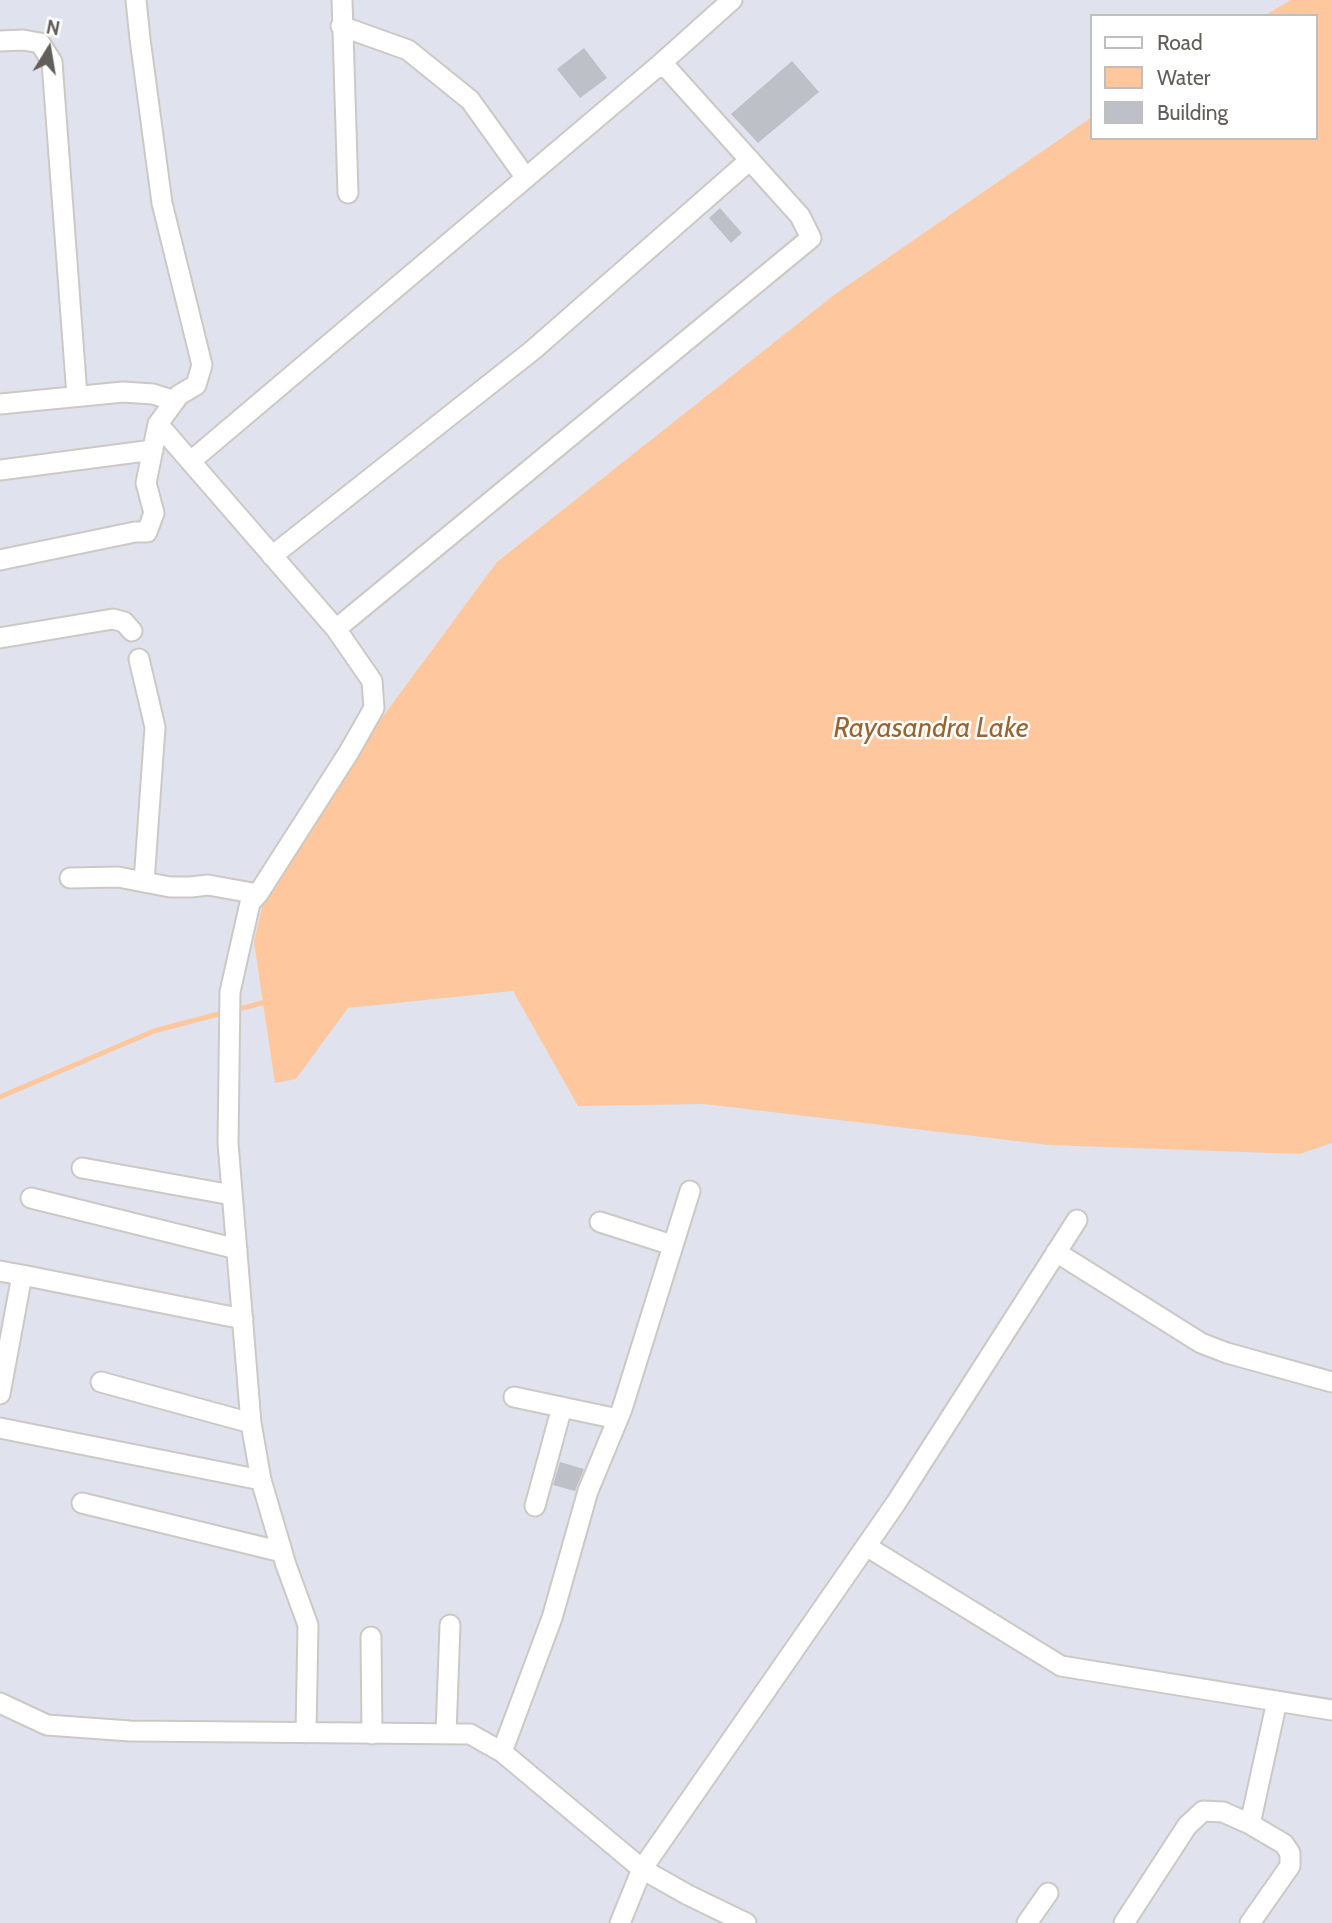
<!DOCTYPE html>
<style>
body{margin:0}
#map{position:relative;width:1332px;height:1923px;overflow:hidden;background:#e0e3ed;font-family:Cabin,sans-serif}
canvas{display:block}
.legend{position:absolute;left:1090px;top:14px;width:228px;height:126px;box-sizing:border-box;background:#fff;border:2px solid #c0bfbd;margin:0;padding:9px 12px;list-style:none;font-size:21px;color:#625e59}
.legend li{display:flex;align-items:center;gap:14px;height:35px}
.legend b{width:35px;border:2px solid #c0bfbd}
.north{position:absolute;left:14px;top:14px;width:70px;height:70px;-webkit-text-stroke:5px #fff;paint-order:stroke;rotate:11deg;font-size:19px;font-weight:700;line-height:28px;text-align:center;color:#625e59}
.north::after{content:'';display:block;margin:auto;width:24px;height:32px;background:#625e59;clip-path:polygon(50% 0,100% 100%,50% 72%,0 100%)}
</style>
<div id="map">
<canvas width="1332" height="1923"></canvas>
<ul class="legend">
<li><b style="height:9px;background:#fff"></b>Road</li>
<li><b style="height:19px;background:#ffc79e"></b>Water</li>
<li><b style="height:19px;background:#bdc0c7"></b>Building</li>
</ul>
<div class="north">N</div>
</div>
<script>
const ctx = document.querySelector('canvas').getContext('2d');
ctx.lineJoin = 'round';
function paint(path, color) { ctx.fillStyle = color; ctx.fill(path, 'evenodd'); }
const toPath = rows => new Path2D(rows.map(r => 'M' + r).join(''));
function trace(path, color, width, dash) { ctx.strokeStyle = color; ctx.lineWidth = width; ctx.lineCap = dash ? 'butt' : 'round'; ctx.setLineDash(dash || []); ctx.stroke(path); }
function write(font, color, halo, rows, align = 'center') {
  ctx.font = font + ' Cabin,sans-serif'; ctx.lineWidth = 5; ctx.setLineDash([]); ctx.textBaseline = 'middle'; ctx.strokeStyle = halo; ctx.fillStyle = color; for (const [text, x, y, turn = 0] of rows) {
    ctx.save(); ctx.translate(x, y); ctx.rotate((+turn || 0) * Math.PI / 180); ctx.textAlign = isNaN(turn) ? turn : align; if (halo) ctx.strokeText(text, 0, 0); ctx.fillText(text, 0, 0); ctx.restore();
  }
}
paint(toPath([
 [1291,0,1332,0,1332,1143,1300,1154,1049,1145,704,1104,578,1106,513,991,348,1008,296,1079,275,1083,254,942,271,868,497,562,834,295,1092,117,1092,138,1316,138,1316,16,1264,16]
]), '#ffc79e');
trace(toPath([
 [235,1010,270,1001],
 [0,1097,154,1031,226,1012]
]), '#ffc79e', 5);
paint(toPath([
 [584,48,607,78,580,98,557,69],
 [792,61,819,92,758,143,731,114],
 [720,208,742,233,731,243,709,218],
 [560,1462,584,1469,575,1491,553,1485]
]), '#bdc0c7');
const street = toPath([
 [342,0,348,193],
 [341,26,408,50,470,100,526,178],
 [0,41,23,40,40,43,52,62,77,396],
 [0,404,123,392,153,394,175,401],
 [158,424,336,629,372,681,374,708,349,752,258,894,250,903,230,992,228,1143,251,1423,261,1480,286,1565,308,1625,306,1733],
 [191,461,657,67,732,0],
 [0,470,153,450],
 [272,556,533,350,750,160],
 [0,560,135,532,147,532,154,513,146,483,158,424,179,395,196,385,202,365,162,203,140,39,136,0],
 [336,629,811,238,800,216,667,68,657,67],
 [0,638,113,619,124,622,132,631],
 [139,659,155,727,144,882],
 [70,878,118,877,170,887,191,887,208,885,258,894],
 [82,1168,232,1195],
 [31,1198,237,1249],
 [600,1222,672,1245],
 [1056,1252,1201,1343,1227,1353,1332,1382],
 [0,1271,22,1275],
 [101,1382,251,1423],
 [0,1394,22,1275,243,1319],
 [514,1397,618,1419],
 [0,1428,261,1480],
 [82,1503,282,1552],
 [535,1506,562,1407],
 [866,1546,1061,1666,1332,1710],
 [371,1637,372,1734],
 [0,1703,47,1725,130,1731,470,1734,502,1752,642,1869,688,1895,746,1923],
 [446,1734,450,1625],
 [502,1752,552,1618,588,1491,622,1409,690,1191],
 [620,1923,642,1869,896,1503,1077,1220],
 [1027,1923,1048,1893],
 [1124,1923,1187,1826,1203,1811,1223,1812,1250,1824],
 [1250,1923,1290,1866,1290,1853,1284,1844,1250,1824,1277,1701]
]);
trace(street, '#ccc9c4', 23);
trace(street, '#fff', 19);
write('italic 28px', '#996532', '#fff', [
 ["Rayasandra Lake",931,729]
]);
</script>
